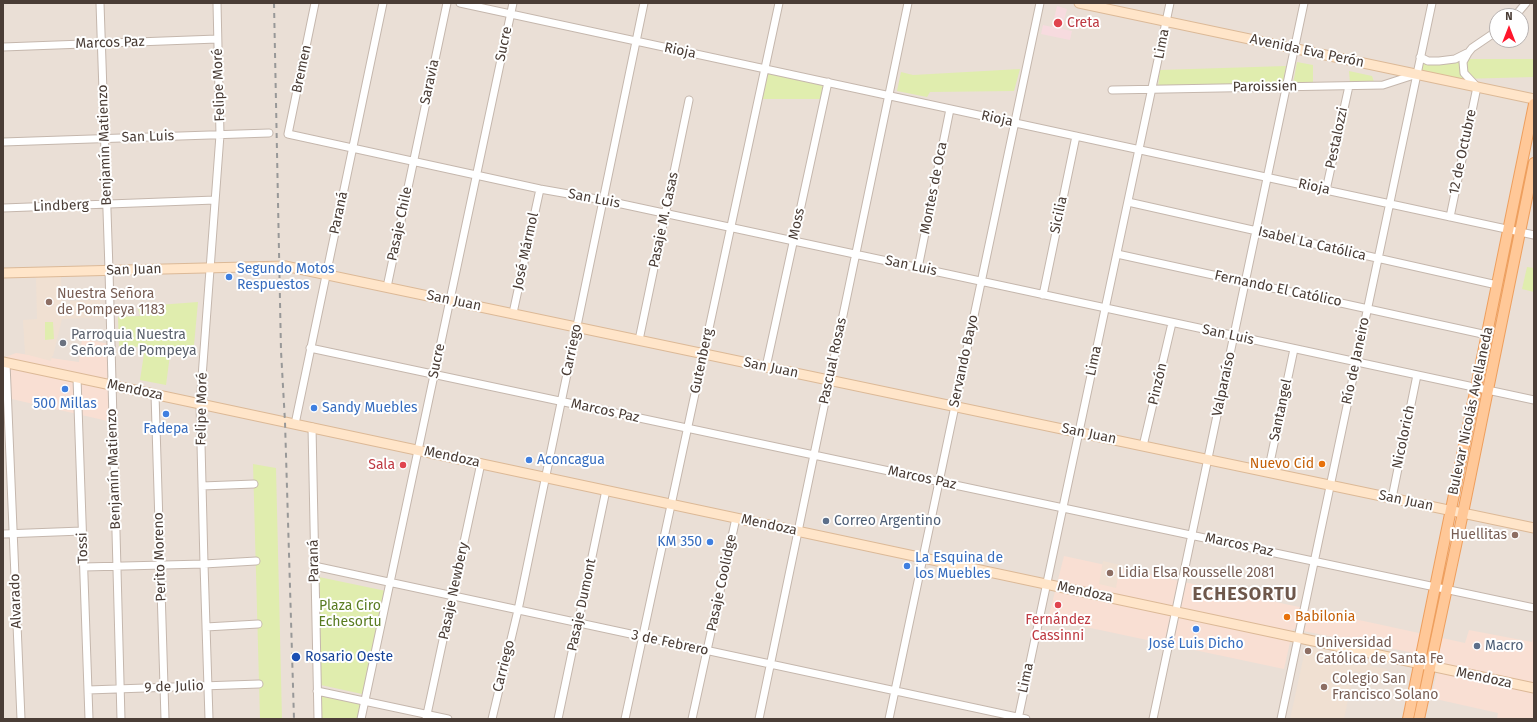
<!DOCTYPE html>
<meta charset="utf-8">
<style>
body{margin:0}
#map{position:relative;width:1537px;height:722px;overflow:hidden;background:#f6efe9;font-family:"Fira Sans",sans-serif}
canvas{display:block}
.frame{position:absolute;inset:0;border:4px solid #4a3d36;pointer-events:none}
.north{position:absolute;left:1489px;top:8px;width:40px;height:40px;box-sizing:border-box;background:#fff;border:1px solid #b7b1af;border-radius:50%;rotate:0deg;font-size:11px;font-weight:700;line-height:16px;text-align:center;color:#4a3d36}
.north::after{content:'';display:block;margin:auto;width:14px;height:18px;background:#ff162c;clip-path:polygon(50% 0,100% 100%,50% 72%,0 100%)}
</style>
<div id="map">
<canvas width="1537" height="722"></canvas>
<div class="frame"></div>
<div class="north">N</div>
</div>
<script>
const ctx = document.querySelector('canvas').getContext('2d');
ctx.lineJoin = 'round';
function paint(path, color) { ctx.fillStyle = color; ctx.fill(path, 'evenodd'); }
const toPath = rows => new Path2D(rows.map(r => 'M' + r).join(''));
function trace(path, color, width, dash) { ctx.strokeStyle = color; ctx.lineWidth = width; ctx.lineCap = dash ? 'butt' : 'round'; ctx.setLineDash(dash || []); ctx.stroke(path); }
function write(font, color, halo, rows, align = 'center') {
  ctx.font = font + ' "Fira Sans",sans-serif'; ctx.lineWidth = 4; ctx.setLineDash([]); ctx.textBaseline = 'middle'; ctx.strokeStyle = halo; ctx.fillStyle = color; for (const [text, x, y, turn = 0] of rows) {
    ctx.save(); ctx.translate(x, y); ctx.rotate((+turn || 0) * Math.PI / 180); ctx.textAlign = isNaN(turn) ? turn : align; if (halo) ctx.strokeText(text, 0, 0); ctx.fillText(text, 0, 0); ctx.restore();
  }
}
paint(toPath([
 [3,3,1534,3,1534,719,3,719],
 [1497,16,1521,16,1521,40,1497,40]
]), '#eadfd6');
paint(toPath([
 [82,339,110,344,112,422,3,397,3,358,16,353,79,362],
 [1064,556,1465,643,1469,630,1532,642,1534,631,1534,719,1497,719,1498,713,1431,698,1440,659,1404,651,1293,629,1284,669,1048,619]
]), '#f9dfd3');
paint(toPath([
 [61,276,62,309,70,309,70,301,100,300,101,317,62,319,53,356,52,356,51,361,25,354,23,320,37,319,36,277],
 [1103,561,1120,565,1116,588,1099,584],
 [1306,646,1371,660,1370,666,1387,669,1385,677,1354,671,1344,719,1290,719]
]), '#f0e0d2');
paint(toPath([
 [1057,6,1067,9,1062,29,1072,31,1070,40,1041,34,1043,25,1052,27]
]), '#f7dbdf');
paint(toPath([
 [1460,59,1534,59,1534,77,1461,79,1421,72,1422,60],
 [1297,62,1313,65,1313,84,1293,84],
 [1286,66,1283,83,1158,87,1160,70],
 [1020,69,1014,91,930,92,927,97,897,91,901,72,913,75],
 [1349,71,1372,76,1374,82,1350,83],
 [766,73,825,86,822,99,760,99],
 [1527,267,1534,268,1534,292,1522,289],
 [198,302,193,356,170,355,166,385,140,380,145,347,119,346,118,317,140,316,138,308,158,308,158,305],
 [45,322,53,322,54,339,45,340],
 [253,464,276,468,282,719,260,719],
 [319,577,386,591,362,694,321,685],
 [320,696,362,704,359,719,320,719]
]), '#e0edae');
const minor = toPath([
 [100,3,109,270,121,719],
 [315,3,288,134,540,189,603,200,1534,400],
 [460,3,1534,235],
 [1515,16,1526,3],
 [3,47,217,39],
 [1420,57,1428,61,1439,61,1455,59,1467,53],
 [1112,90,1383,85,1417,74],
 [3,142,269,133],
 [1326,190,1349,86],
 [1128,202,1497,285],
 [3,208,215,200],
 [1450,217,1477,87,1464,73,1463,62,1468,53,1472,48,1497,31],
 [1117,254,1487,335],
 [918,268,950,109],
 [387,287,447,3],
 [1043,295,1076,136],
 [513,313,540,189],
 [639,340,689,100],
 [310,348,1534,608],
 [6,363,21,719],
 [766,367,828,82],
 [77,378,89,719],
 [155,394,165,719],
 [295,424,383,3],
 [312,427,318,719],
 [1143,446,1172,323],
 [1268,472,1294,349],
 [202,486,254,484],
 [1392,498,1417,375],
 [3,534,82,531],
 [314,566,1026,719],
 [84,567,204,564,256,561],
 [206,627,258,624],
 [88,690,259,684],
 [317,691,448,719],
 [209,719,204,564,200,404,220,135,217,3],
 [361,719,513,3],
 [426,719,481,463],
 [492,719,518,610,644,3],
 [558,719,606,490],
 [625,719,779,3],
 [692,719,736,518],
 [759,719,908,3],
 [889,719,1040,3],
 [1018,719,1170,3],
 [1153,719,1304,3],
 [1281,719,1432,3]
]);
const secondary = toPath([
 [1079,3,1534,99],
 [3,273,285,266,1534,528],
 [3,362,1534,688]
]);
const primary = toPath([
 [1408,719,1534,104],
 [1419,719,1463,513,1534,163]
]);
trace(minor, '#c5b7ad', 9);
trace(secondary, '#dcb997', 11);
trace(primary, '#ee9f5e', 12);
trace(minor, '#fff', 7);
trace(secondary, '#ffe5c9', 9);
trace(primary, '#ffc898', 10);
trace(toPath([
 [274,3,281,351,285,422,294,719]
]), '#989898', 2, [5, 5]);
for (const [x, y, r, color] of [
 [1058,23,5,"#e0444e"],
 [229,277,4,"#3f7fe0"],
 [49,302,4,"#8d6e63"],
 [63,343,4,"#6b7280"],
 [65,389,4,"#3f7fe0"],
 [314,408,4,"#3f7fe0"],
 [166,414,4,"#3f7fe0"],
 [529,460,4,"#3f7fe0"],
 [1322,464,4,"#e8710a"],
 [403,465,4,"#e0444e"],
 [826,521,4,"#5c6f8a"],
 [1515,535,4,"#8d6e63"],
 [710,542,4,"#3f7fe0"],
 [907,566,4,"#3f7fe0"],
 [1110,573,4,"#8d6e63"],
 [1058,605,4,"#e0444e"],
 [1287,617,4,"#e8710a"],
 [1196,629,4,"#3f7fe0"],
 [1477,646,4,"#5c6f8a"],
 [1308,651,4,"#8d6e63"],
 [296,657,5,"#1a4fb4"],
 [1324,687,4,"#8d6e63"]
]) { const dot = new Path2D(); dot.arc(x, y, r, 0, 2 * Math.PI); ctx.fillStyle = color; ctx.fill(dot); trace(dot, '#fff', 1.5); }
write('14px', '#be3a42', '#fff', [
 ["Creta",1067,23],
 ["Sala",395,465,"right"],
 ["Fernández",1058,620,"center"],
 ["Cassinni",1058,636,"center"]
], 'left');
write('14px', '#4a3d36', '#fff', [
 ["Marcos Paz",110,43,-2],
 ["Sucre",504,44,-78],
 ["Lima",1162,44,-79],
 ["Rioja",680,51,12],
 ["Avenida Eva Perón",1307,51,12],
 ["Bremen",302,69,-78],
 ["Saravia",430,82,-78],
 ["Felipe Moré",219,85,-92],
 ["Paroissien",1265,87,-1],
 ["Rioja",997,119,12],
 ["San Luis",148,137,-2],
 ["Pestalozzi",1337,138,-78],
 ["Benjamín Matienzo",105,145,-92],
 ["12 de Octubre",1463,152,-78],
 ["Rioja",1314,187,12],
 ["Montes de Oca",934,188,-79],
 ["San Luis",594,199,11],
 ["Lindberg",61,206,-2],
 ["Paraná",339,213,-78],
 ["Sicilia",1059,215,-78],
 ["Pasaje M. Casas",664,220,-78],
 ["Pasaje Chile",400,224,-78],
 ["Moss",797,224,-78],
 ["Isabel La Católica",1312,244,13],
 ["José Mármol",526,251,-78],
 ["San Luis",911,266,12],
 ["San Juan",134,270,-2],
 ["Fernando El Católico",1278,289,12],
 ["San Juan",454,301,12],
 ["San Luis",1228,335,12],
 ["Carriego",572,350,-78],
 ["Sucre",437,361,-78],
 ["Gutenberg",702,361,-78],
 ["Pascual Rosas",833,361,-78],
 ["Servando Bayo",964,361,-78],
 ["Lima",1094,361,-78],
 ["Río de Janeiro",1356,361,-78],
 ["San Juan",771,368,12],
 ["Pinzón",1158,384,-77],
 ["Valparaíso",1224,384,-78],
 ["Mendoza",135,390,12],
 ["Felipe Moré",202,409,-89],
 ["Santangel",1281,410,-78],
 ["Marcos Paz",605,411,12],
 ["Bulevar Nicolás Avellaneda",1471,411,-78],
 ["San Juan",1089,434,12],
 ["Nicolorich",1404,437,-78],
 ["Mendoza",452,457,12],
 ["Benjamín Matienzo",114,469,-92],
 ["Marcos Paz",922,478,12],
 ["San Juan",1406,501,12],
 ["Mendoza",769,525,12],
 ["Marcos Paz",1239,545,12],
 ["Tossi",83,548,-92],
 ["Perito Moreno",160,557,-92],
 ["Paraná",314,561,-91],
 ["Pasaje Coolidge",722,583,-78],
 ["Pasaje Newbery",454,591,-78],
 ["Mendoza",1085,592,12],
 ["Alvarado",16,601,-92],
 ["Pasaje Dumont",582,605,-78],
 ["3 de Febrero",670,643,12],
 ["Carriego",504,666,-76],
 ["Lima",1026,678,-78],
 ["Mendoza",1484,678,12],
 ["9 de Julio",174,687,-2]
]);
write('14px', '#366cbe', '#fff', [
 ["Segundo Motos",237,269],
 ["Respuestos",237,285],
 ["500 Millas",65,404,"center"],
 ["Sandy Muebles",322,408],
 ["Fadepa",166,429,"center"],
 ["Aconcagua",537,460],
 ["KM 350",702,542,"right"],
 ["La Esquina de",915,558],
 ["los Muebles",915,574],
 ["José Luis Dicho",1196,644,"center"]
], 'left');
write('14px', '#785e54', '#fff', [
 ["Nuestra Señora",57,294],
 ["de Pompeya 1183",57,310],
 ["Huellitas",1507,535,"right"],
 ["Lidia Elsa Rousselle 2081",1118,573],
 ["Universidad",1316,643],
 ["Católica de Santa Fe",1316,659],
 ["Colegio San",1332,679],
 ["Francisco Solano",1332,695]
], 'left');
write('14px', '#5b616d', '#fff', [
 ["Parroquia Nuestra",71,335],
 ["Señora de Pompeya",71,351]
], 'left');
write('14px', '#c56008', '#fff', [
 ["Nuevo Cid",1314,464],
 ["Babilonia",1295,617,"left"]
], 'right');
write('14px', '#4e5e75', '#fff', [
 ["Correo Argentino",834,521],
 ["Macro",1485,646]
], 'left');
write('14px', '#5a7c22', '#fff', [
 ["Plaza Ciro",350,606],
 ["Echesortu",350,622]
]);
write('14px', '#164399', '#fff', [
 ["Rosario Oeste",305,657]
], 'left');
ctx.letterSpacing = '1px';
write('bold 18px', '#6e584c', '#fff', [
 ["ECHESORTU",1245,595]
]);
ctx.letterSpacing = '0px';
</script>
